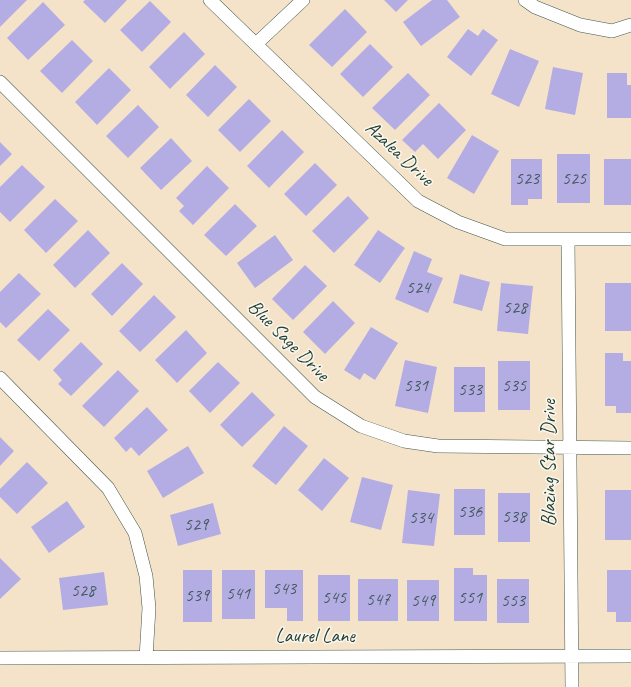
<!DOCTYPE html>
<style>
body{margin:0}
canvas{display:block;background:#f4e3c9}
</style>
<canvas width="631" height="687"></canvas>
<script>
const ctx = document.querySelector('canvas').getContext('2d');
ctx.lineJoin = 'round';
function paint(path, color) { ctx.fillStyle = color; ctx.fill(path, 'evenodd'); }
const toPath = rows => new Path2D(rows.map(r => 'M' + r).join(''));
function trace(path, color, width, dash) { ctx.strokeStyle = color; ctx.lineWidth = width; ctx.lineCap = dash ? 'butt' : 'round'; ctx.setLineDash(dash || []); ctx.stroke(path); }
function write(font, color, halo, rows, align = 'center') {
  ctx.font = font + ' Caveat,sans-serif'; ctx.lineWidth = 3; ctx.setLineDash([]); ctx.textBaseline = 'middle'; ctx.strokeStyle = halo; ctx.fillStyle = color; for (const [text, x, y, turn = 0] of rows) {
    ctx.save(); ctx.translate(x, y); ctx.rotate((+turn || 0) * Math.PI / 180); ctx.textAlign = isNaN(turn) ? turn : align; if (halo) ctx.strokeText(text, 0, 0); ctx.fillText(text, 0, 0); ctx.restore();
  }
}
paint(toPath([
 [0,0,27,0,0,27],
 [85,0,127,0,105,23,83,2],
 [384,0,408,0,396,12],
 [432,0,447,0,460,17,421,46,403,22],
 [150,1,171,22,142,52,120,30],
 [43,2,65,25,28,60,7,38],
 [345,9,367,32,332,67,309,45],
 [468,29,478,36,483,29,498,40,471,76,447,57],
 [184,32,205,54,170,89,149,67],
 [72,40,93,61,62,93,40,71],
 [370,44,393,67,363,97,340,74],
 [510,49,539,61,519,107,491,94],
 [215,65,237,87,208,117,186,95],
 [553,67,583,73,575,115,545,109],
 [109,68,131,90,97,125,75,102],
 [408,73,430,95,395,130,372,108],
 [607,73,627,73,627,85,631,85,631,118,607,118],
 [249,99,271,121,240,152,218,130],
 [439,103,466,130,438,159,423,144,415,152,402,140],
 [138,105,159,127,128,158,106,136],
 [282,130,304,152,269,188,247,166],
 [472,135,499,151,474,194,447,178],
 [171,138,192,161,161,190,140,168],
 [0,142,12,154,0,166],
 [557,154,590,154,590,203,557,203],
 [511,159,542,159,542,199,528,199,528,205,511,205],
 [604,159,631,159,631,205,604,205],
 [315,163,337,185,306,216,284,194],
 [22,165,45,187,10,222,0,212,0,187],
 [207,166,229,188,193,225,179,211,184,206,176,198],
 [348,196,369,218,334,253,312,231],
 [55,199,78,221,46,253,24,230],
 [235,204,257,226,226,256,204,235],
 [88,230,110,253,75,288,53,265],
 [378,230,405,248,380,283,354,265],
 [275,235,293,260,255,288,237,263],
 [414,251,432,259,427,272,443,278,428,313,395,299],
 [122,263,143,284,112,316,91,294],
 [305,265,327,286,293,320,272,299],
 [19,273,41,294,6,328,0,322,0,292],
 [460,274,490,282,482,311,453,303],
 [501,283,533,286,528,334,497,331],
 [605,283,631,283,631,331,605,331],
 [154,295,176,317,140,352,119,331],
 [333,301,355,323,325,354,303,332],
 [48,309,70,330,39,361,17,340],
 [371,327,398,343,375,380,364,373,360,380,344,370],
 [186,330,207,353,177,383,155,360],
 [81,342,103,364,71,396,58,384,62,380,53,370],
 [605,353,623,353,623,361,631,361,631,413,616,413,616,406,605,406],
 [405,360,437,367,428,413,395,406],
 [498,361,530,361,530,410,498,410],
 [218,362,240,383,210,413,189,391],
 [454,367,485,367,485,412,454,412],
 [118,370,139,391,104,427,82,406],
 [252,392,275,415,242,447,220,425],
 [147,407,168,430,139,456,131,447,126,452,114,438],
 [284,426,308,446,276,485,252,466],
 [0,437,14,451,0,466],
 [188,446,204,473,163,498,147,471],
 [324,458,349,478,322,511,298,490],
 [27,462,48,483,17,514,0,497,0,489],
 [362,477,393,485,381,530,350,522],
 [454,489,485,489,485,535,454,535],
 [408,490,440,494,434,546,402,543],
 [605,490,631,490,631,540,605,540],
 [498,493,530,493,530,542,498,542],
 [67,501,85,527,49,553,31,527],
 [213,503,221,534,178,546,170,515],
 [0,558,21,579,0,599],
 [454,568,473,568,473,575,487,575,487,621,454,621],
 [183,570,212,570,212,622,183,622],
 [222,570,255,570,255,619,222,619],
 [265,570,303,570,303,621,287,621,287,608,265,608],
 [607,570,631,570,631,622,616,622,616,612,607,612],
 [104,572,108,605,63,610,59,578],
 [318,575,350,575,350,621,318,621],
 [358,579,398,579,398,621,358,621],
 [497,579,529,579,529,623,497,623],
 [407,580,439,580,439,621,407,621]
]), '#b4ade3');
const minor = toPath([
 [210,0,418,201,458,222,505,239,631,239],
 [525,0,535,7,580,25,612,31,631,25],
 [256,44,303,0],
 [0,82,315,397,361,426,404,441,438,446,631,448],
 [568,239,572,687],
 [0,378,108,488,135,533,146,576,149,608,146,658],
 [0,658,631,656]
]);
trace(minor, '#3f564a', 14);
trace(minor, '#fff', 13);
write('18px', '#445960', null, [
 ["523",527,179],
 ["525",574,179],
 ["524",418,288],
 ["528",515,308],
 ["531",416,386],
 ["535",514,386],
 ["533",470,390],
 ["536",470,512],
 ["538",514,517],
 ["534",421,518],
 ["529",196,525],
 ["543",284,589],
 ["528",83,591],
 ["541",238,594],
 ["539",197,596],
 ["545",334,598],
 ["551",470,598],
 ["547",378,600],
 ["549",423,601],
 ["553",513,601]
]);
write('20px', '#1f3d34', '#fbf7ec', [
 ["Azalea Drive",399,154,43],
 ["Blue Sage Drive",288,341,45],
 ["Blazing Star Drive",550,463,-90],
 ["Laurel Lane",315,637]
]);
</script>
